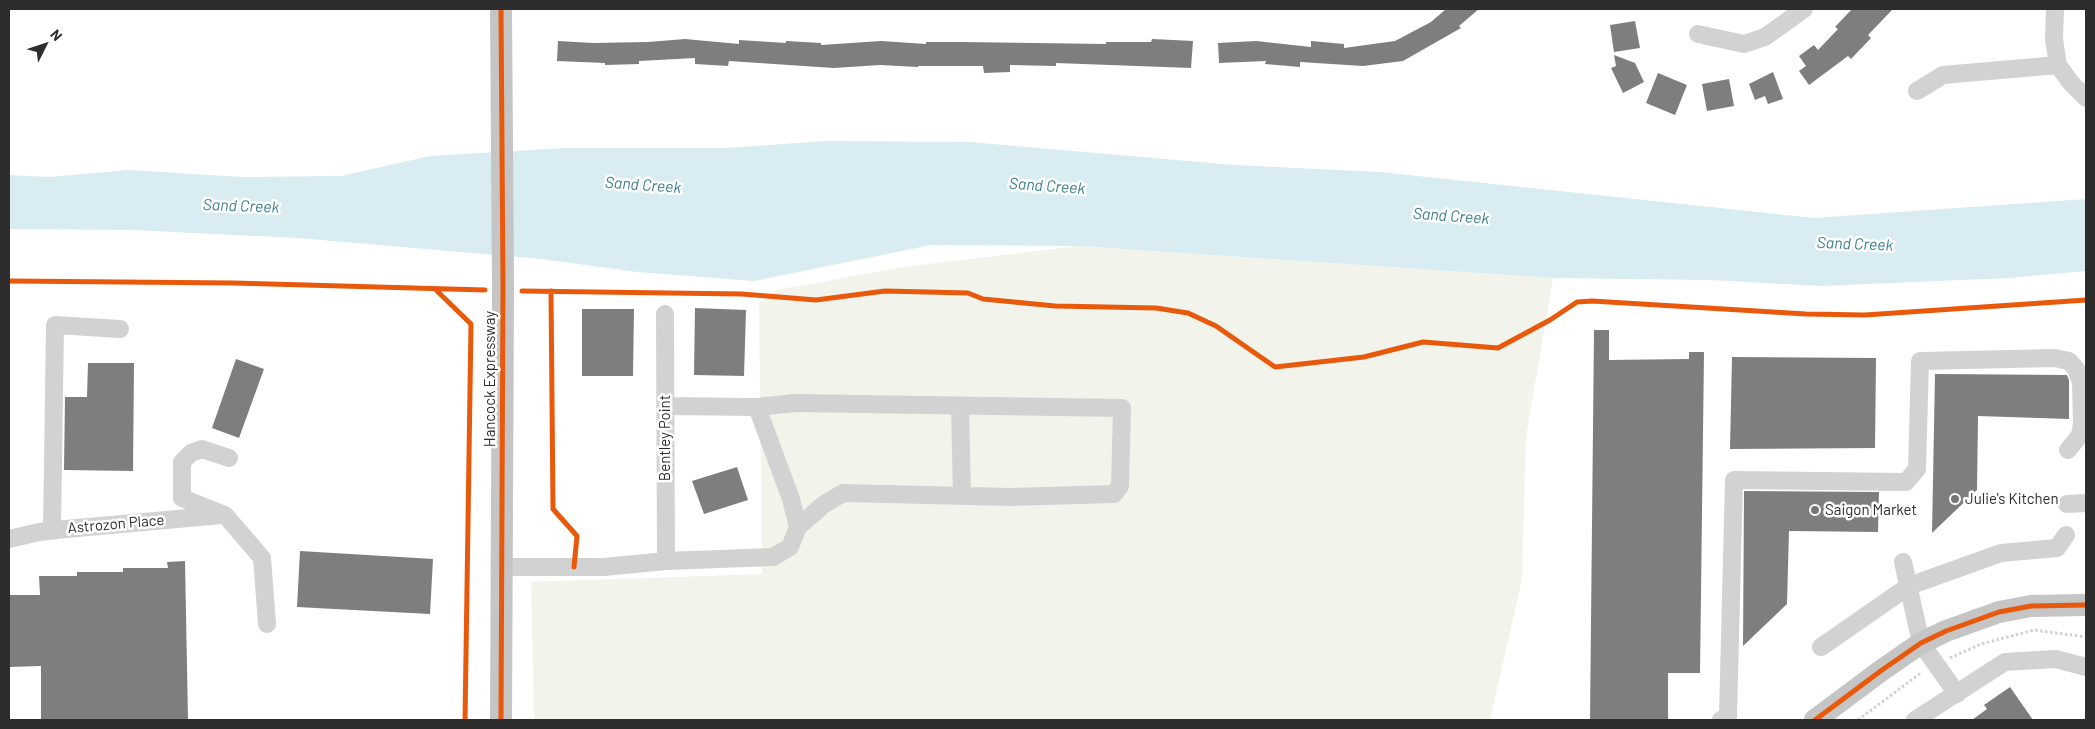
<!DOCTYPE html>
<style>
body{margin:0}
#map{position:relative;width:2095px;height:729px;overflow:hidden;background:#fff;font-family:Barlow,sans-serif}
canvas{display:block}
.frame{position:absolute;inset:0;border:10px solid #2d2d2d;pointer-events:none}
.north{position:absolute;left:20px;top:20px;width:50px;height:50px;-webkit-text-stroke:4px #fff;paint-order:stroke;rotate:49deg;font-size:14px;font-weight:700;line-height:20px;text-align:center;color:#2d2d2d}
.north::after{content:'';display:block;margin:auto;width:18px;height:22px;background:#2d2d2d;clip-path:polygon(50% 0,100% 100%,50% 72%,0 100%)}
</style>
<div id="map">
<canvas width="2095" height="729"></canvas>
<div class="frame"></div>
<div class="north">N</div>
</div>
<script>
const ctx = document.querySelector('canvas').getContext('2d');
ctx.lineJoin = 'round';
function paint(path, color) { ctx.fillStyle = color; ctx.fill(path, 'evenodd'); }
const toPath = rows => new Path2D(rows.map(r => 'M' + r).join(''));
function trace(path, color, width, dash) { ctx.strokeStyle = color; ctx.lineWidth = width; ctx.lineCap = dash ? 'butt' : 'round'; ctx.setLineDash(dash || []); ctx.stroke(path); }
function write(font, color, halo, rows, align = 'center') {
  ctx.font = font + ' Barlow,sans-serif'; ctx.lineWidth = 5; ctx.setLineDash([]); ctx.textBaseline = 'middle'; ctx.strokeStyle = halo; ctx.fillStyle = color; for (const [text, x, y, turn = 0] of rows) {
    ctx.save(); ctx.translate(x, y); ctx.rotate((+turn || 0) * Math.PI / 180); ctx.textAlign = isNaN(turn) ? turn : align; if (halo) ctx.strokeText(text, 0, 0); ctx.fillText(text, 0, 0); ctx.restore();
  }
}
paint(toPath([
 [1079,246,1553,278,1526,437,1522,580,1490,720,534,720,531,582,762,574,759,303,777,290,903,267]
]), '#f2f4eb');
paint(toPath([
 [828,141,970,142,1234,165,1380,172,1814,218,2086,199,2086,271,2009,278,1821,286,1711,280,1553,278,1079,246,931,245,754,281,637,272,541,259,298,238,131,230,9,229,9,175,49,177,128,170,242,177,341,176,430,156,565,148,725,148]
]), '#d8ecf1');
paint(toPath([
 [1446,9,1479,9,1459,26,1461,28,1403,61,1363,66,1300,62,1300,67,1265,64,1266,61,1219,63,1218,43,1256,41,1311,47,1311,41,1344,44,1344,48,1395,41,1431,22],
 [1852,9,1893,9,1868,35,1871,38,1851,59,1848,56,1809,85,1799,71,1806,66,1799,56,1814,45,1818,50,1838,29,1835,27],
 [1635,21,1640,48,1614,52,1610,25],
 [685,39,739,44,739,40,786,43,786,41,821,43,821,45,881,41,926,44,926,42,962,42,1106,44,1106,42,1151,42,1152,39,1193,41,1191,68,1056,63,1056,66,1010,65,1010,72,984,73,983,66,918,66,918,67,880,65,834,68,729,61,728,66,695,64,695,58,639,61,639,64,605,65,605,63,557,61,558,41,593,43,648,42],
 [1614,55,1635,63,1644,82,1623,93,1611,68,1616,66],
 [1773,72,1783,99,1768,104,1765,96,1755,100,1749,84],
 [1658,73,1687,85,1675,115,1646,103],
 [1729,79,1734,106,1707,111,1702,84],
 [695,308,746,310,744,376,694,375],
 [582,309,634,309,633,376,582,376],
 [1594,330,1609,330,1609,360,1689,359,1689,352,1704,352,1700,673,1668,673,1668,720,1590,720],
 [1732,357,1876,358,1875,448,1730,449],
 [236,359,264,369,239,438,212,428],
 [88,363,134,363,133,471,64,470,65,397,87,397],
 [1935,374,2067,375,2069,380,2069,419,1978,416,1977,490,1932,533],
 [737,467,748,500,704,514,692,481],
 [1744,491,1879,492,1878,532,1789,531,1787,604,1743,646],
 [300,551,433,559,430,614,297,607],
 [185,561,188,720,41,720,41,666,9,667,9,595,40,595,39,576,77,576,77,572,123,572,123,568,168,568,167,562],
 [2010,687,2033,720,1972,720,1987,709,1984,705]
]), '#7e7e7e');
trace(toPath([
 [1950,658,1981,644,2034,630,2086,637],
 [1858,720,1922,672]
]), '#d2d2d2', 3, [2.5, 2.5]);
trace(toPath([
 [2055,9,2054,39,2058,65,2071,83,2086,98],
 [1698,34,1744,44,1765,37,1804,9],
 [1917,91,1943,75,2058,65],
 [665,314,666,561],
 [960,406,962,496],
 [757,407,791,499,798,527],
 [229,458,202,449,191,453,182,462,182,498,225,515,262,558,267,624],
 [2067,504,2086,503],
 [52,530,55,325,120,329],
 [9,539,39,532,66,529,222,515],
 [1903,562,1921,643,1957,694],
 [502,567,604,567,666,561,773,557,790,547,798,527,823,505,843,493,1010,497,1114,494,1120,486,1122,408,795,403,757,407,665,406],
 [1821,647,1909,586,2001,553,2057,548,2066,535],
 [1721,720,1728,716,1734,480,1906,482,1917,469,1920,361,2055,358,2069,361,2076,369,2081,382,2082,424,2080,435,2068,450],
 [1915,720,2005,662,2056,659,2086,667]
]), '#d2d2d2', 18);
trace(toPath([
 [501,9,503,286,501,720],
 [1815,720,1882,670,1921,643,1946,631,1999,612,2031,606,2086,605]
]), '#c5c5c5', 22);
trace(toPath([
 [501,9,503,286,501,720],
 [9,281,234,283,485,290],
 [435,289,471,324,465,720],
 [522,291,742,294,816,300,885,291,968,293,983,299,1055,306,1156,308,1188,313,1216,326,1275,367,1364,357,1423,342,1498,348,1550,320,1577,302,1592,301,1806,314,1865,315,2086,300],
 [551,291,553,509,577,536,574,567],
 [1815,720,1882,670,1921,643,1946,631,1999,612,2031,606,2086,605]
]), '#e8590c', 5);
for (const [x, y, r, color] of [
 [1955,499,5,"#767676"],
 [1815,510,5,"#767676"]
]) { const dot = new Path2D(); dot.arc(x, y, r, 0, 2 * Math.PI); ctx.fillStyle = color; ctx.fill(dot); trace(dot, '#fff', 2); }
write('15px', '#2d2d2d', '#fff', [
 ["Hancock Expressway",490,379,-90],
 ["Bentley Point",665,438,-90],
 ["Astrozon Place",116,524,-5]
]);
write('15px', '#2d2d2d', '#fff', [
 ["Julie's Kitchen",1965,499],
 ["Saigon Market",1825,510]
], 'left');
write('italic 16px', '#3c7f8f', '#fff', [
 ["Sand Creek",643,185,4],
 ["Sand Creek",1047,186,4],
 ["Sand Creek",241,206,2],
 ["Sand Creek",1451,216,4],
 ["Sand Creek",1855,244,2]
]);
</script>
